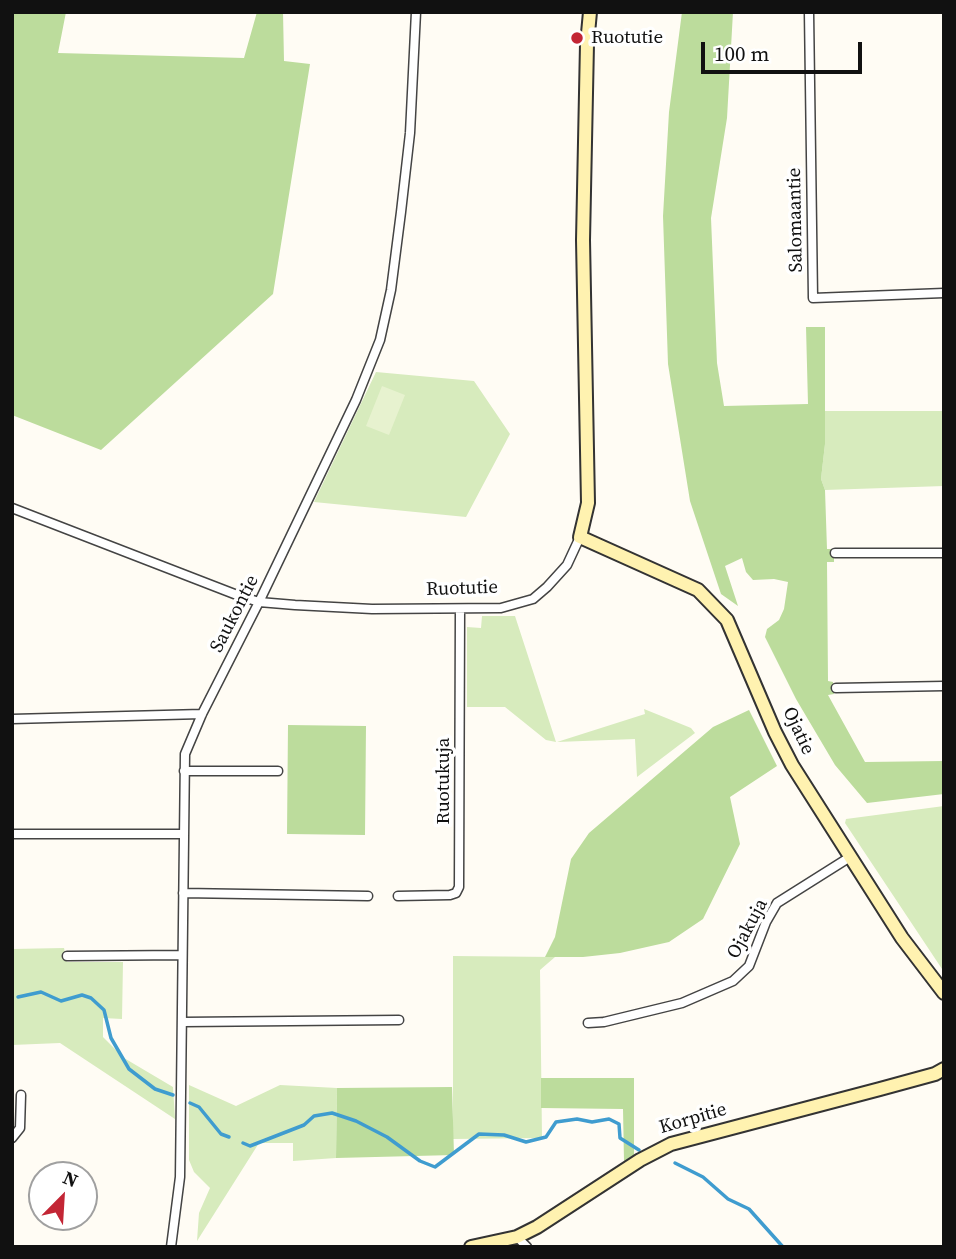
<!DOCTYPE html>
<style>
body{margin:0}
#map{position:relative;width:956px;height:1259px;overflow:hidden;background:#fffcf4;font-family:"Source Serif 4",serif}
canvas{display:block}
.frame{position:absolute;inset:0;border:14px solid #111;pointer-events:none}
.north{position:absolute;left:28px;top:1161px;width:70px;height:70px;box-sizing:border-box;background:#fff;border:2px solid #a0a0a0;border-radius:50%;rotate:24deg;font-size:19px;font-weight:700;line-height:28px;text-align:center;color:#111}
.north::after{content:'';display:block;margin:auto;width:24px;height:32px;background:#c32635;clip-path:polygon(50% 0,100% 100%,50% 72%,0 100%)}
.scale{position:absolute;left:701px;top:42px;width:161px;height:32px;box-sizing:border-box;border:4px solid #111;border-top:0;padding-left:9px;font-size:21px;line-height:24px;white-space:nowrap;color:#111;-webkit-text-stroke:5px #fff;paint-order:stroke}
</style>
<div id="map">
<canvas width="956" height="1259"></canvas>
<div class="frame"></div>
<div class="north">N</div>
<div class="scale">100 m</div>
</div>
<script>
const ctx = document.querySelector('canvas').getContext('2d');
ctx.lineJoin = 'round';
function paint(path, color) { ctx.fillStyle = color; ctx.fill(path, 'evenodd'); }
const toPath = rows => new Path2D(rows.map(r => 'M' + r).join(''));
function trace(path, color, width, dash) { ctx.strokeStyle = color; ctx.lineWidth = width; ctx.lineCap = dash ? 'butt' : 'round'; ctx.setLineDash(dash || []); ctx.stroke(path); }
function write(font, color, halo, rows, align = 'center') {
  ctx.font = font + ' "Source Serif 4",serif'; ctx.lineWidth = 7; ctx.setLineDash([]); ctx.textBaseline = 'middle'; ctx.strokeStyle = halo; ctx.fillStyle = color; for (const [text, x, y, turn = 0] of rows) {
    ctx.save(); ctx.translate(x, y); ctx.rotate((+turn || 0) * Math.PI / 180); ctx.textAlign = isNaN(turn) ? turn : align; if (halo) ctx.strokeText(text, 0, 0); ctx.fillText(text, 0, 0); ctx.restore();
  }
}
paint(toPath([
 [376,372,474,381,510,434,466,517,314,502],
 [825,411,944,411,944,486,825,490,821,479,825,444],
 [482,616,515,616,556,742,546,740,505,707,467,707,467,627,481,628],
 [644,709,691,728,695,733,637,777,635,739,557,742,645,714],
 [944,806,944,972,845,823,846,819],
 [64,948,67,962,123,962,122,1019,103,1018,103,1037,124,1058,173,1087,175,1119,60,1043,12,1045,12,949],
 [453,956,555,957,540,970,542,1138,453,1139],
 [189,1085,236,1106,280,1085,337,1088,336,1158,293,1161,293,1143,259,1143,197,1241,199,1213,210,1188,194,1172,189,1160]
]), '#d7ebbd');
paint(toPath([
 [12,12,66,12,58,53,244,58,257,12,283,12,284,61,310,64,273,294,101,450,12,415],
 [682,12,733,12,727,118,711,218,717,363,724,406,808,404,806,327,825,327,825,444,821,479,825,490,827,549,834,549,834,562,827,562,828,681,833,682,834,694,828,695,865,762,944,761,944,794,867,803,835,765,796,699,765,637,767,629,779,620,784,609,788,582,774,579,753,580,746,572,742,558,725,566,738,606,721,594,690,501,668,364,663,216,669,112],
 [749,710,777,766,730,797,740,844,703,919,669,942,620,953,583,957,545,957,555,937,571,859,589,833,713,727],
 [288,725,366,726,365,835,287,834],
 [541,1078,634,1078,634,1155,624,1161,623,1109,541,1108],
 [452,1087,454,1155,336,1158,337,1088]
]), '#bcdc9c');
paint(toPath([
 [382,386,405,395,389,435,366,426]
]), '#e7f2cf');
trace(toPath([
 [18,997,41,992,61,1001,82,995,91,998,104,1010,111,1038,129,1069,155,1089,173,1095],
 [190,1103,199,1107,221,1134,229,1137],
 [243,1143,250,1146,304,1125,314,1116,332,1113,356,1121,387,1137,420,1161,435,1167,479,1134,504,1135,526,1142,546,1137,556,1122,577,1119,592,1122,609,1119,619,1124,620,1138,639,1150],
 [675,1163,703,1177,728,1199,749,1209,783,1247]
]), '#3f9ccf', 3.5);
const street = toPath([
 [809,12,813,298,944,293],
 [12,508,237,595,259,602,295,605,372,609,501,608,533,599,547,587,567,565,580,537],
 [835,553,944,553],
 [836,688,944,686],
 [12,719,202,714],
 [184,771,278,771],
 [12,834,183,834],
 [183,893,368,896],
 [398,896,450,895,456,893,459,887,460,610],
 [67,956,182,955],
 [183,1022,399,1020],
 [588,1023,604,1022,682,1003,733,981,749,966,766,922,777,903,850,857],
 [12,1138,20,1128,21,1095],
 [517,1237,527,1247],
 [171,1247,180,1177,185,754,202,714,259,602,356,400,380,340,391,290,401,212,410,133,416,12]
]);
const secondary = toPath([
 [590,12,587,44,583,240,588,503,580,537,698,590,727,620,775,732,792,765,902,938,944,993],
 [471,1247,517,1237,537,1227,640,1160,671,1144,880,1089,935,1074,944,1069]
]);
trace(street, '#444', 11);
trace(secondary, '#333', 16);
trace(street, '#fff', 8);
trace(secondary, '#fff2b0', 12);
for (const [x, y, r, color] of [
 [577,38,7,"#c32635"]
]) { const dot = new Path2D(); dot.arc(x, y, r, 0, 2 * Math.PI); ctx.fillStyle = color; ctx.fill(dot); trace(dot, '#fff', 2.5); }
write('19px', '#111', '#fff', [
 ["Ruotutie",591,38]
], 'left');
write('19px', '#111', '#fff', [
 ["Salomaantie",796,220,-91],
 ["Ruotutie",462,589,-2],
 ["Saukontie",235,614,-63],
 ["Ojatie",798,731,65],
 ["Ruotukuja",444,781,-90],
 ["Ojakuja",748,929,-62],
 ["Korpitie",693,1119,-16]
]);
</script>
